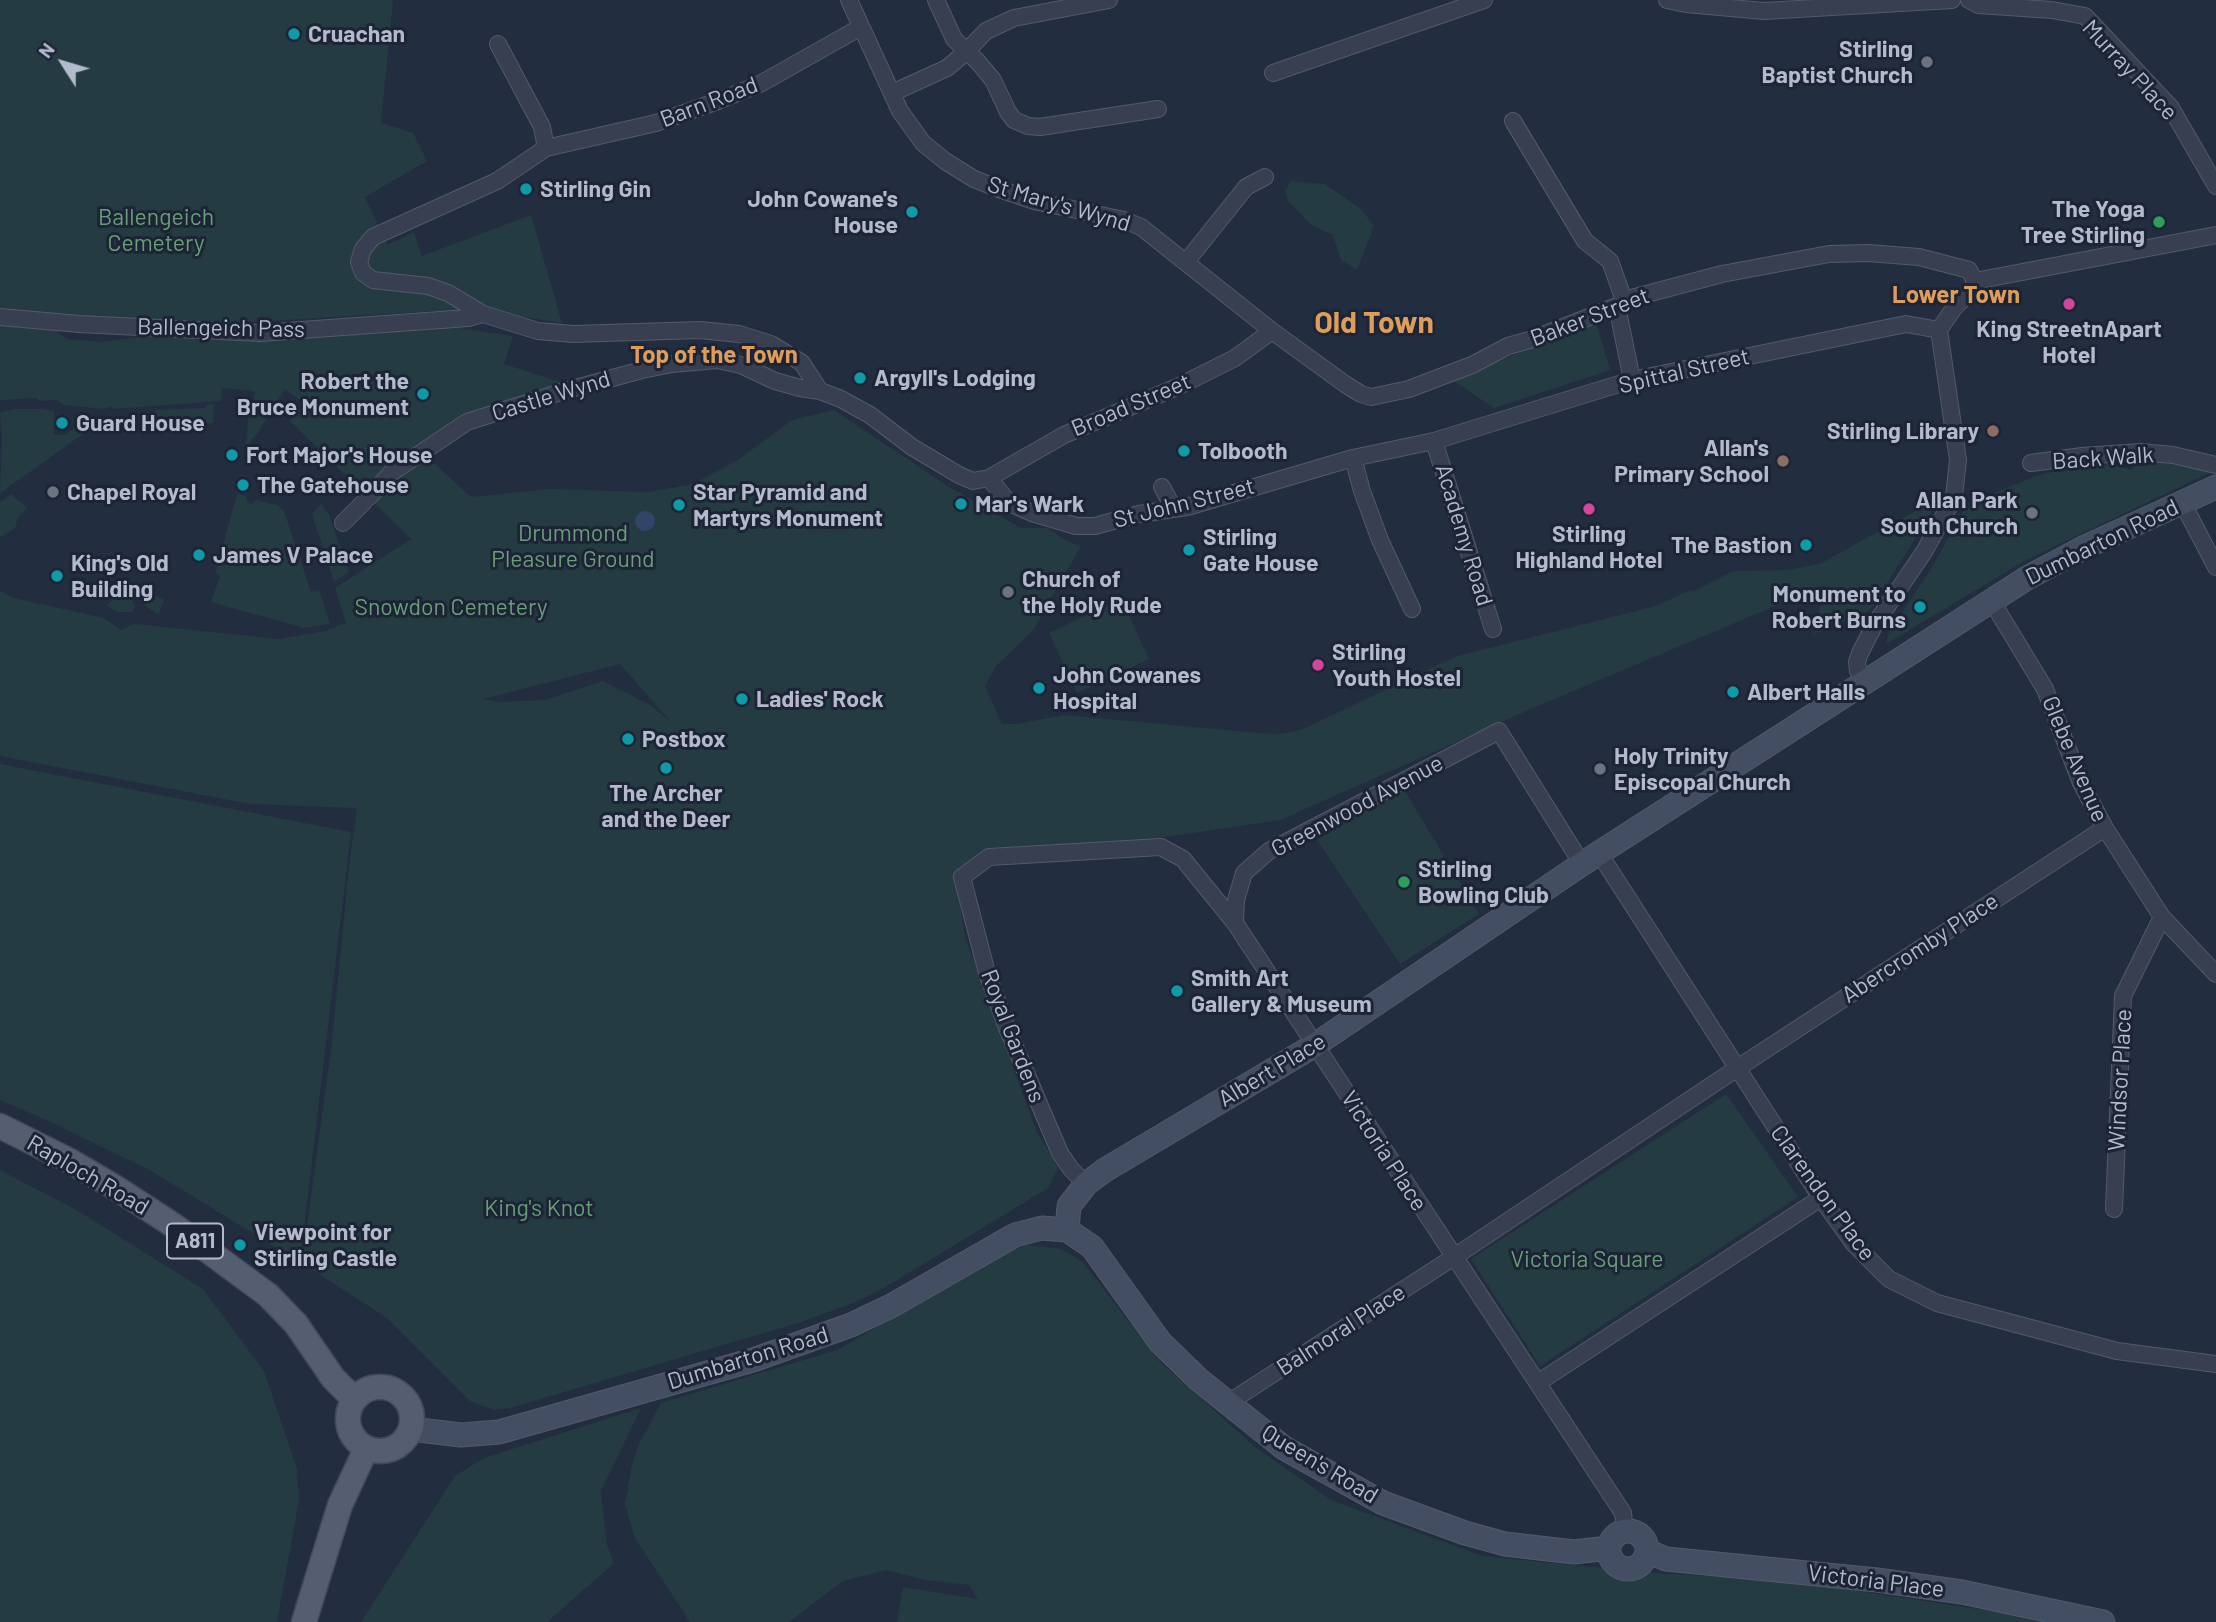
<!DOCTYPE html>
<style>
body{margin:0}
#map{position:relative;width:2216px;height:1622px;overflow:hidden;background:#222d40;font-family:Barlow,sans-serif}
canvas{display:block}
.north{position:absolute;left:28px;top:28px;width:70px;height:70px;-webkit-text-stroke:5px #1c2435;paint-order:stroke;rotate:307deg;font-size:19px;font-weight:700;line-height:28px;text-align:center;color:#b3bacb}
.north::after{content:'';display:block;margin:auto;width:24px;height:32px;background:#b3bacb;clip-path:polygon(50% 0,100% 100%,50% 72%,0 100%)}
</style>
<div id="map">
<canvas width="2216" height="1622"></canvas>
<div class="north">N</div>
</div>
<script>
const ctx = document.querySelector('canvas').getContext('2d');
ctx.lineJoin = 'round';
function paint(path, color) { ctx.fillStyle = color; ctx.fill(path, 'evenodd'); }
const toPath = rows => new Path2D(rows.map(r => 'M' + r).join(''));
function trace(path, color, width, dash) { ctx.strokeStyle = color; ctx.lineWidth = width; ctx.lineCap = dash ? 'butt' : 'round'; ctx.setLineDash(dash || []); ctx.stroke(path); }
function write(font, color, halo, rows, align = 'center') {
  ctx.font = font + ' Barlow,sans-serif'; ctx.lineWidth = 6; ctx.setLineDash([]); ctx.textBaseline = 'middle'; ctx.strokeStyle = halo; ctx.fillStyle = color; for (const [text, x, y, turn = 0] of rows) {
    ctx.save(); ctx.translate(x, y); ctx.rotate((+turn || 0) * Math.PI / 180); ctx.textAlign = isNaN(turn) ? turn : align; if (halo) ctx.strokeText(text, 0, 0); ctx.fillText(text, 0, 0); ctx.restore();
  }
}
paint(toPath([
 [0,0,393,0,381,123,413,133,427,161,365,197,387,245,414,232,422,256,531,215,562,323,485,311,435,311,253,322,166,322,58,316,0,309],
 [1291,181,1325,184,1361,209,1374,226,1357,270,1341,260,1333,235,1310,224,1288,201,1285,191],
 [1596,323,1610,370,1494,408,1451,379],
 [0,324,51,328,67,339,103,342,137,337,309,338,445,326,513,336,504,364,560,382,561,392,495,412,422,452,471,497,551,489,649,492,693,484,738,460,792,420,834,410,946,485,1021,528,1047,528,1067,541,1081,546,1033,630,996,666,985,686,1002,724,1018,724,1064,715,1259,733,1279,734,1301,730,1457,656,1656,606,1690,590,1695,591,1733,571,1789,570,1822,563,1937,499,1934,509,1870,610,1814,634,1825,585,1533,708,1280,820,1120,844,984,854,955,875,965,937,1036,1130,1058,1168,1048,1188,884,1288,853,1303,801,1322,510,1408,493,1410,470,1401,387,1318,302,1263,332,1042,349,867,357,808,250,804,0,756,0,591,13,598,104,618,121,630,135,624,280,639,325,631,346,623,335,588,411,539,290,421,301,401,285,389,257,434,251,440,251,458,244,460,249,413,252,413,255,391,222,388,221,401,113,409,111,406,105,409,64,405,57,400,41,401,36,398,0,400],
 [620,664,671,722,650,705,603,681,545,700,500,702,483,699],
 [214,404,213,423,156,429,155,410,206,408,206,405],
 [15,409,42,409,54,411,54,434,64,435,71,431,80,421,99,425,86,432,0,493,2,438,0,412],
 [2135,461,2161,462,2211,472,2026,560,1886,644,1889,632,1931,569,1967,504,2039,475,2079,466,2109,464,2132,470],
 [11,494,27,508,18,517,15,528,0,537,0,502],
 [237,494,246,496,246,499,250,504,256,500,277,505,284,511,311,592,319,590,330,624,304,628,211,602,220,576,215,574],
 [321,504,329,515,349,572,334,582,312,514],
 [126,582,130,584,129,593,135,606,132,612,117,612,107,606],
 [136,587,164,600,158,615,138,600,134,593],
 [1121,599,1149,659,1077,693,1049,633],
 [0,764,351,832,300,1262,153,1172,51,1122,0,1100],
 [1403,788,1479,914,1400,964,1317,840],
 [1726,1094,1798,1197,1540,1366,1471,1259],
 [0,1170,80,1212,203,1289,264,1371,297,1469,299,1500,277,1622,0,1622],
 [1028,1245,1060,1249,1082,1261,1160,1362,1255,1447,1331,1500,1482,1556,1654,1573,1785,1580,2004,1613,2044,1622,897,1622,903,1587,978,1599,969,1585,926,1580,886,1570,843,1581,789,1622,690,1622,635,1538,625,1504,632,1465,639,1444,661,1403,837,1350,1009,1251],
 [641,1408,601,1491,607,1545,614,1563,547,1622,361,1622,455,1476,484,1458]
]), '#243c41');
paint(toPath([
 '635 521a10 10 0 1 1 20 0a10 10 0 1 1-20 0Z'
]), '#334567');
const street = toPath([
 [849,0,900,111,923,143,945,161,974,179,1002,190,1034,201,1124,220,1141,227,1272,331,1345,384,1361,394,1371,397,1409,389,1472,365,1508,346,1533,339,1617,306,1624,300,1722,274,1829,254,1868,253,1919,257,1969,270,1975,281],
 [936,0,954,39,978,62,993,80,1008,112,1014,120,1028,126,1040,127,1158,109],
 [1667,0,1686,4,1764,11,1952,0],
 [1969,0,1978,5,2052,10,2085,16,2171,108,2216,186],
 [498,44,542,127,546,148],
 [1273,73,1484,0],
 [892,93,947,68,966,52,986,31,1014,18,1109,0],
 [1513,121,1585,241,1610,261,1624,300],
 [1186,262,1246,187,1265,177],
 [1975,281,2216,235],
 [1617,306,1632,380],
 [0,317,79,324,260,333,468,318,483,314],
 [1939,330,1954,308,1971,291,1975,281],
 [820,391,802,363,771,344,739,334,700,330,573,334,538,331,483,314,448,293,428,286,373,280,363,273,359,262,363,249,373,237,497,181,546,148,656,123,718,101,760,84,861,27],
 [1434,441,1493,629],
 [1353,458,1362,491,1380,540,1412,609],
 [2031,463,2082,456,2141,452,2173,455,2216,465],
 [989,478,1009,503,1032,513,1076,526,1095,526,1139,514,1187,507,1353,458,1434,441,1632,380,1906,324,1939,330],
 [1162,487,1173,507],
 [369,497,391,473,467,422,561,392,642,370,672,364,717,360,741,365,775,381,800,388,820,391,841,399,870,415,912,447,959,475,973,481,989,478,1064,435,1177,387,1235,358,1272,331],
 [2182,502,2216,567],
 [343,523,364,502],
 [1991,600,2045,689,2081,783,2105,828,2162,917,2216,974],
 [1864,682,1858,671,1857,662,1860,653,1875,624,1924,552,1954,497,1958,460,1939,330],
 [1599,853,1821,1198,1854,1244,1889,1279,1937,1303,2117,1351,2216,1364],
 [1235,923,1236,900,1244,873,1269,851,1499,731,1582,864],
 [1086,1184,1071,1169,1060,1153,1007,1028,987,973,962,877,989,857,1161,847,1183,859,1235,923,1623,1513,1625,1531],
 [2114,1209,2123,996,2162,917],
 [1539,1382,1821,1198],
 [1228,1403,1454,1257,1736,1069,2105,828]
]);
const secondary = toPath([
 [1067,1230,1069,1206,1086,1184,1105,1170,1315,1045,1582,864,2027,578,2085,547,2216,487],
 [411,1429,461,1435,499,1432,753,1360,851,1325,891,1306,1015,1235,1042,1228,1054,1229,1067,1230,1092,1247,1160,1342,1198,1379,1284,1448,1383,1503,1465,1533,1505,1544,1574,1552,1609,1548],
 '1609 1550a19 19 0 1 1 38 0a19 19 0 1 1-38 0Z',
 [1647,1551,1666,1559,1877,1580,1962,1592,2103,1622]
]);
const primary = toPath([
 [0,1126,70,1161,116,1188,173,1225,268,1295,296,1324,333,1378,354,1399],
 '348 1419a32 32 0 1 1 64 0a32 32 0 1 1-64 0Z',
 [304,1622,340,1505,366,1449]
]);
trace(street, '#525a6b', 18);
trace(secondary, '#525a6b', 25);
trace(primary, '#404859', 27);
trace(street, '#373f50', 16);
trace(secondary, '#444e63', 23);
trace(primary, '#545e70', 24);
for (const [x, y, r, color] of [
 [294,34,7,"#0f9aa8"],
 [1927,62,7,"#6b7280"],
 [526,189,7,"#0f9aa8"],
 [912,212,7,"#0f9aa8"],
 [2159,222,7,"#2e9e5b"],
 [2069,304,7,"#d1479c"],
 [860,378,7,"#0f9aa8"],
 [423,394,7,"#0f9aa8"],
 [62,423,7,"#0f9aa8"],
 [1993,431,7,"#8d6e63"],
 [1184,451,7,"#0f9aa8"],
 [232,455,7,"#0f9aa8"],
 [1783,461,7,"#8d6e63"],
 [243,485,7,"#0f9aa8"],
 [53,492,7,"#6b7280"],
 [961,504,7,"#0f9aa8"],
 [679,505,7,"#0f9aa8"],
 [1589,509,7,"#d1479c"],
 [2032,513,7,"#6b7280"],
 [1806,545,7,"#0f9aa8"],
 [1189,550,7,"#0f9aa8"],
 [199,555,7,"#0f9aa8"],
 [57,576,7,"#0f9aa8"],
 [1008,592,7,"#6b7280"],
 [1920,607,7,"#0f9aa8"],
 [1318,665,7,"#d1479c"],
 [1039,688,7,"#0f9aa8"],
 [1733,692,7,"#0f9aa8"],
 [742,699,7,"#0f9aa8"],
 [628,739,7,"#0f9aa8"],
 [666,768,7,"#0f9aa8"],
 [1600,769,7,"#6b7280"],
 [1404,882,7,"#2e9e5b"],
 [1177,991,7,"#0f9aa8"],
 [240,1245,7,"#0f9aa8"]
]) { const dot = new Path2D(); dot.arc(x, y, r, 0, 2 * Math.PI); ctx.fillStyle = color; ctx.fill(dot); trace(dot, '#1c2435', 2.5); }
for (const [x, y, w] of [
 [195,1241,56]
]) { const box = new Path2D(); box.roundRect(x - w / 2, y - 17.5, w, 35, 5); ctx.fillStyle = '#1c2435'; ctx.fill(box); trace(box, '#b3bacb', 2); }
write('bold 21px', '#b3bacb', null, [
 ["A811",195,1241]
]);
write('bold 23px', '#b3bacb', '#1c2435', [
 ["Cruachan",308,34],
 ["Stirling",1913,49,"right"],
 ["Baptist Church",1913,75,"right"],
 ["Stirling Gin",540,189],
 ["John Cowane's",898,199,"right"],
 ["House",898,225,"right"],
 ["The Yoga",2145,209,"right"],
 ["Tree Stirling",2145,235,"right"],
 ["King StreetnApart",2069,329,"center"],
 ["Hotel",2069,355,"center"],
 ["Argyll's Lodging",874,378],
 ["Robert the",409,381,"right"],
 ["Bruce Monument",409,407,"right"],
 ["Guard House",76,423],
 ["Stirling Library",1979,431,"right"],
 ["Allan's",1769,448,"right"],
 ["Primary School",1769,474,"right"],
 ["Tolbooth",1198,451],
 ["Fort Major's House",246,455],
 ["The Gatehouse",257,485],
 ["Chapel Royal",67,492],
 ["Star Pyramid and",693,492],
 ["Martyrs Monument",693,518],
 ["Allan Park",2018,500,"right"],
 ["South Church",2018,526,"right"],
 ["Mar's Wark",975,504],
 ["Stirling",1589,534,"center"],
 ["Highland Hotel",1589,560,"center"],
 ["Stirling",1203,537],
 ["Gate House",1203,563],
 ["The Bastion",1792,545,"right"],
 ["James V Palace",213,555],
 ["King's Old",71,563],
 ["Building",71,589],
 ["Church of",1022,579],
 ["the Holy Rude",1022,605],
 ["Monument to",1906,594,"right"],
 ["Robert Burns",1906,620,"right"],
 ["Stirling",1332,652],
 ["Youth Hostel",1332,678],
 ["John Cowanes",1053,675],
 ["Hospital",1053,701],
 ["Albert Halls",1747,692],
 ["Ladies' Rock",756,699],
 ["Postbox",642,739],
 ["Holy Trinity",1614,756],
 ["Episcopal Church",1614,782],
 ["The Archer",666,793,"center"],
 ["and the Deer",666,819,"center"],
 ["Stirling",1418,869],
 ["Bowling Club",1418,895],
 ["Smith Art",1191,978],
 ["Gallery & Museum",1191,1004],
 ["Viewpoint for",254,1232],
 ["Stirling Castle",254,1258]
], 'left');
write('23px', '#b3bacb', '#1c2435', [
 ["Murray Place",2130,70,47],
 ["Barn Road",709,102,-21],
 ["St Mary's Wynd",1059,204,16],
 ["Baker Street",1590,317,-21],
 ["Ballengeich Pass",221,328,1],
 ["Spittal Street",1684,371,-13],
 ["Castle Wynd",551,396,-17],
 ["Broad Street",1131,405,-23],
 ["Back Walk",2103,458,-4],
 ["St John Street",1184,503,-14],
 ["Academy Road",1464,535,73],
 ["Dumbarton Road",2102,542,-26],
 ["Glebe Avenue",2075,759,67],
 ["Greenwood Avenue",1357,806,-28],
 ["Abercromby Place",1920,948,-33],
 ["Royal Gardens",1013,1036,69],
 ["Albert Place",1272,1070,-31],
 ["Windsor Place",2120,1080,-87],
 ["Victoria Place",1384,1151,57],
 ["Raploch Road",88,1175,30],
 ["Clarendon Place",1823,1193,54],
 ["Balmoral Place",1341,1330,-33],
 ["Dumbarton Road",748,1358,-17],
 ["Queen's Road",1320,1464,31],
 ["Victoria Place",1876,1581,7]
]);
write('23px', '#689e78', '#1c2435', [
 ["Ballengeich",156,217],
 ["Cemetery",156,243],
 ["Drummond",573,533],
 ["Pleasure Ground",573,559],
 ["Snowdon Cemetery",451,607],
 ["King's Knot",539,1208],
 ["Victoria Square",1587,1259]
]);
write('bold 24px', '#de9d5b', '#1c2435', [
 ["Lower Town",1956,295],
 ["Top of the Town",714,355]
]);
write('bold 30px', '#de9d5b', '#1c2435', [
 ["Old Town",1374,323]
]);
</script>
